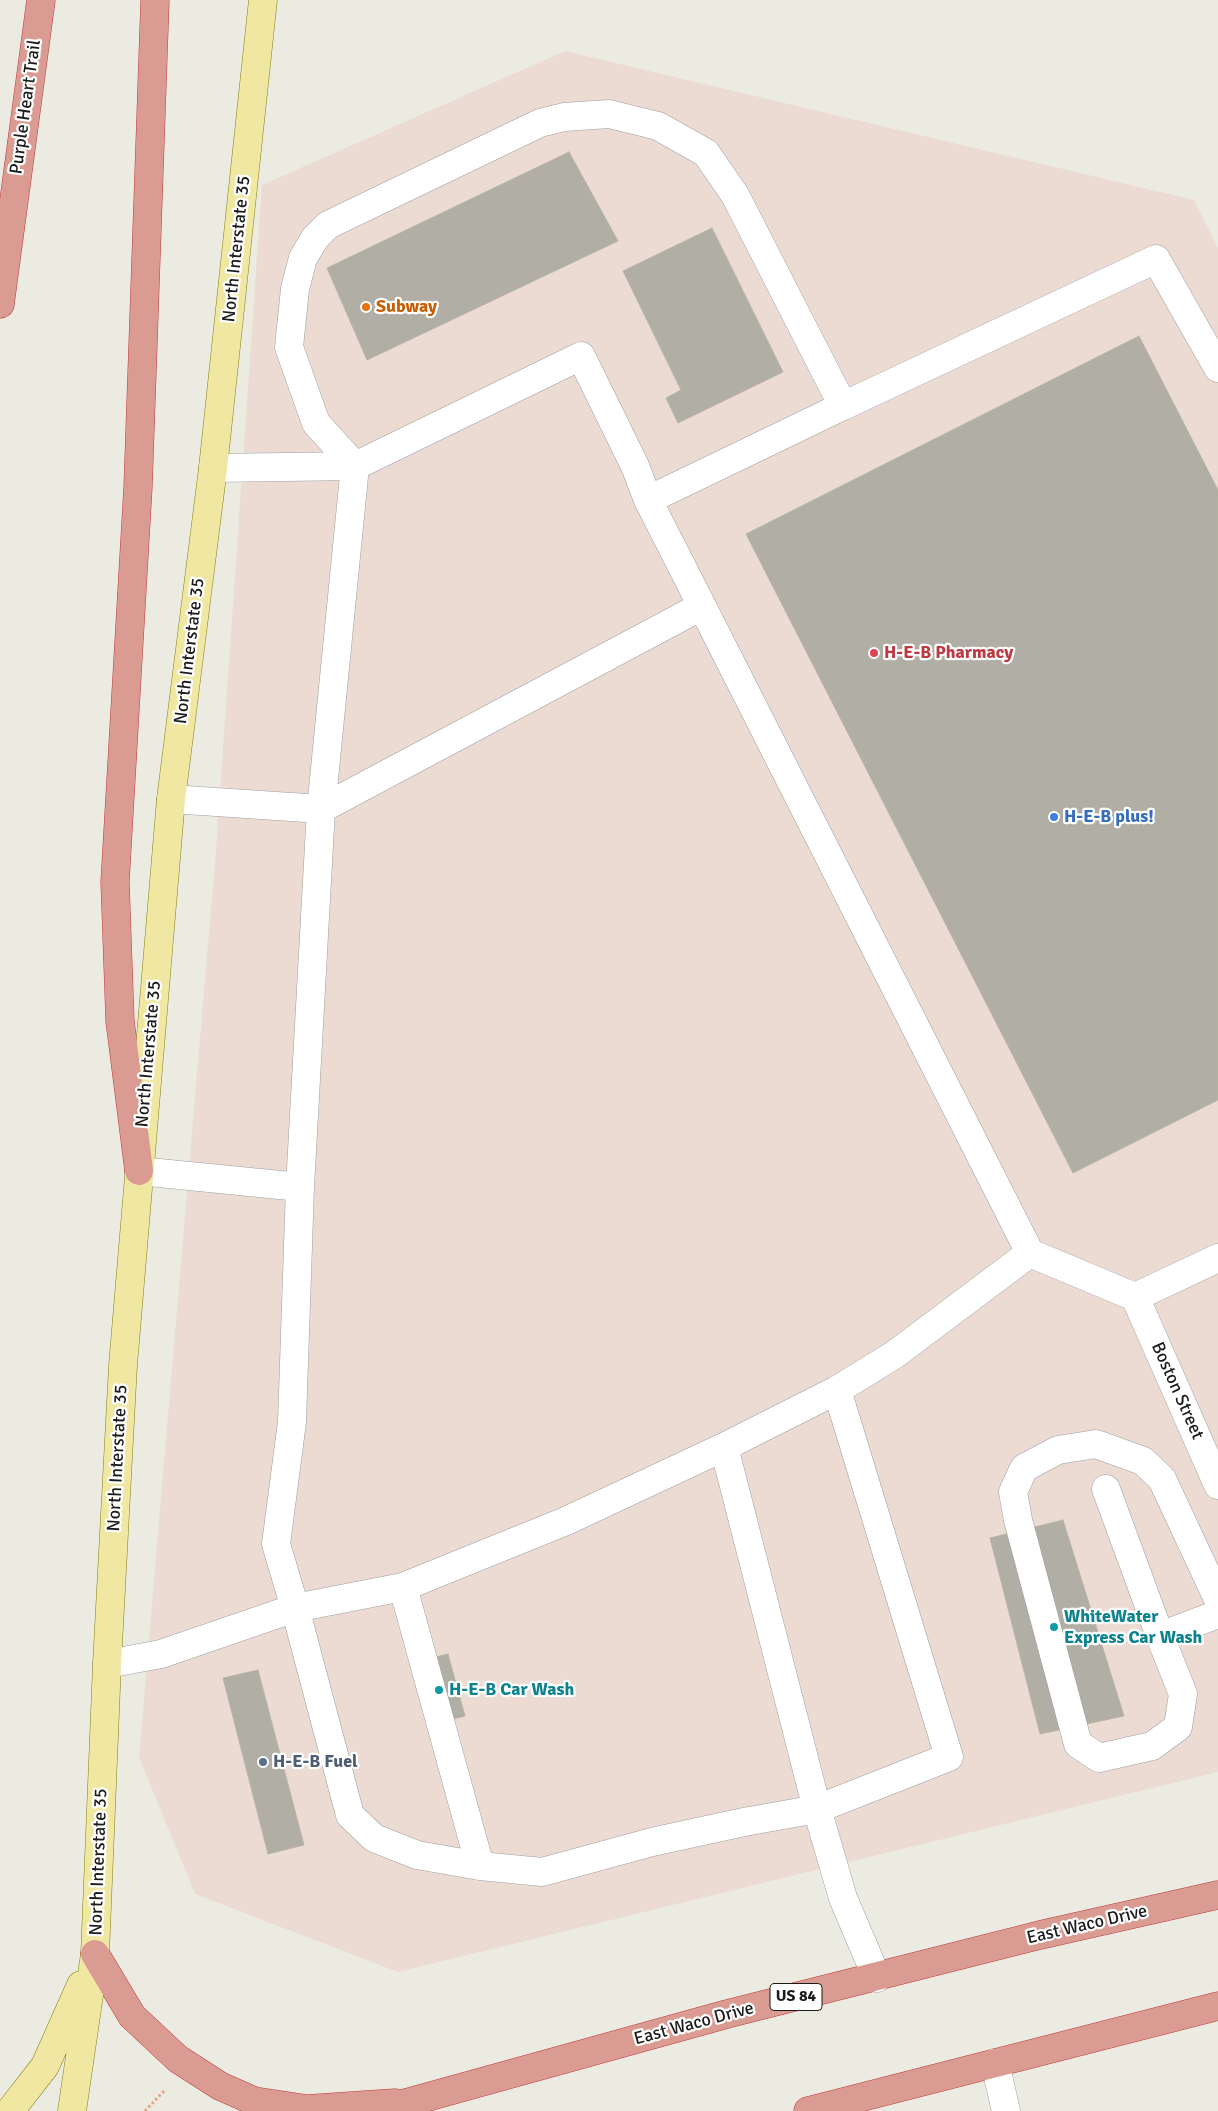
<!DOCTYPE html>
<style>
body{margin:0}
canvas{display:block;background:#ecebe2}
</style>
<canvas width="1218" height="2111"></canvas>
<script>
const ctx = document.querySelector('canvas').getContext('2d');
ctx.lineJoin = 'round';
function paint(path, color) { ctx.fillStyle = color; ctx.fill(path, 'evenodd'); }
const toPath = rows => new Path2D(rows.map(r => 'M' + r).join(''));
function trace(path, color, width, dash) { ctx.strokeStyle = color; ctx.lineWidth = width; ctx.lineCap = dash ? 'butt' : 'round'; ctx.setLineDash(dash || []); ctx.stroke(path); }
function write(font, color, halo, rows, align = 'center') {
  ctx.font = font + ' Signika,sans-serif'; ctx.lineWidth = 4.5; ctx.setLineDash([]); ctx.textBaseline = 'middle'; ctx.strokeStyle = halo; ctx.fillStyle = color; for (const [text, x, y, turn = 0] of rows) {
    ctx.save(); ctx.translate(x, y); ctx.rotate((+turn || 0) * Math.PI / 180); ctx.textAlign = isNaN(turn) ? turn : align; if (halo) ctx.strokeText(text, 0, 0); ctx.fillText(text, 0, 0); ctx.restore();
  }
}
paint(toPath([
 [565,51,1194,200,1218,248,1218,1772,398,1972,195,1894,139,1757,216,850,262,185]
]), '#ebdbd3');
const building = toPath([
 [569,152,618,241,367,360,327,268,569,152],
 [712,228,783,372,678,423,666,398,681,390,623,271,712,228],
 [1139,336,1218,490,1218,1100,1073,1173,746,534,1139,336],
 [1063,1520,1124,1716,1040,1734,990,1538,1063,1520],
 [448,1654,465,1716,430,1725,413,1663,448,1654],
 [258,1670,304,1845,268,1854,223,1678,258,1670]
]);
paint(building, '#b0aea5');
trace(building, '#bbb6a6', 1);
const minor = toPath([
 [213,468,355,466,321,809,300,1187],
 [648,500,635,466,581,356,355,466,316,423,289,347,295,289,303,258,315,238,328,225,540,123,564,117,609,114,658,126,706,153,735,195,843,406,1156,259,1218,368],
 [702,606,648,500,843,406],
 [171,799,321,809,702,606,1030,1253],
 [1135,1297,1218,1485],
 [1135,1297,1218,1258],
 [837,1390,949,1757,817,1809,843,1898,877,1978],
 [724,1447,566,1521,403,1587,295,1608,350,1815,374,1838,417,1855,480,1866,542,1872,652,1842,744,1822,817,1809,724,1447,837,1390,894,1355,1030,1253,1135,1297],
 [1106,1489,1160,1636,1218,1614],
 [403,1587,480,1866],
 [1160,1636,1183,1694,1178,1727,1152,1746,1099,1758,1078,1744,1018,1520,1013,1492,1024,1468,1058,1450,1096,1444,1143,1461,1162,1479,1218,1599],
 [107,1664,161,1654,295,1608,276,1544,292,1422,300,1187,139,1171],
 [995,2063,1006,2111]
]);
const major = toPath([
 [10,2111,45,2066,81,1985],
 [72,2111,95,1954,107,1664,123,1365,171,799,213,468,263,0]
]);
const highway = toPath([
 [0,304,41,0],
 [139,1171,120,1021,115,882,138,487,155,0],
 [95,1954,132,2016,178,2059,220,2086,254,2101,307,2109,395,2103],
 [377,2111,727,2014,1040,1935,1218,1895],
 [808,2111,1218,2006]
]);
trace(minor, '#9f9f9f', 29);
trace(major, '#818011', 29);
trace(highway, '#c0383c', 29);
trace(toPath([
 [145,2111,165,2090]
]), '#e8a677', 3, [2.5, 2.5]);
trace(minor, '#fff', 28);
trace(major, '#f0e7a3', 28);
trace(highway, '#da9c92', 28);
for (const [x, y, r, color] of [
 [366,307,5,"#e8710a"],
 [874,653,5,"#e0444e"],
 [1054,817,5,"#3f7fe0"],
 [1054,1627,5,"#0f9aa8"],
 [439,1690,5,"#0f9aa8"],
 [263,1762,5,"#5c6f8a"]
]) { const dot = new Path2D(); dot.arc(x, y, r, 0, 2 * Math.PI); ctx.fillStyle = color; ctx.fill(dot); trace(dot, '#fff', 2); }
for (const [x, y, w] of [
 [796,1997,52]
]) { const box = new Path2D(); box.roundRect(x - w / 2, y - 13.5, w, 27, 4); ctx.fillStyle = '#fff'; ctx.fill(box); trace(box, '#1b1b1b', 1); }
write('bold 16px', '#1b1b1b', null, [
 ["US 84",796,1997]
]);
write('18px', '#1b1b1b', '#fff', [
 ["Purple Heart Trail",26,107,-82],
 ["North Interstate 35",237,249,-84],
 ["North Interstate 35",190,651,-83],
 ["North Interstate 35",149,1054,-85],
 ["Boston Street",1177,1391,66],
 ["North Interstate 35",118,1458,-87],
 ["North Interstate 35",99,1862,-88],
 ["East Waco Drive",1087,1925,-13],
 ["East Waco Drive",694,2024,-15]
]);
write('bold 18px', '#c56008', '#fff', [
 ["Subway",376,307]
], 'left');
write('bold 18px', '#be3a42', '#fff', [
 ["H-E-B Pharmacy",884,653]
], 'left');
write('bold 18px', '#366cbe', '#fff', [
 ["H-E-B plus!",1064,817]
], 'left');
write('bold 18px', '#0d838f', '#fff', [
 ["WhiteWater",1064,1617],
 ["Express Car Wash",1064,1638],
 ["H-E-B Car Wash",449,1690]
], 'left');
write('bold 18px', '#4e5e75', '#fff', [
 ["H-E-B Fuel",273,1762]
], 'left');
</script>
